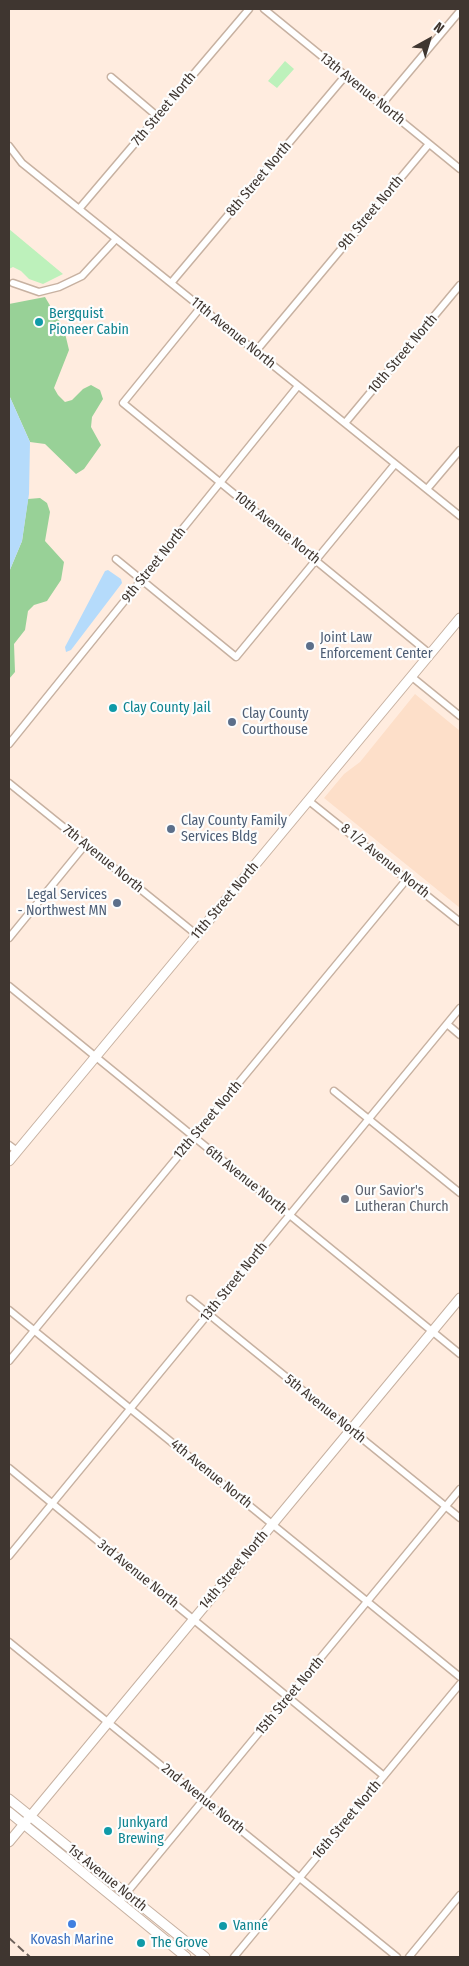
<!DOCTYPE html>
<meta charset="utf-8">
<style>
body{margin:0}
#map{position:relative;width:469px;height:1966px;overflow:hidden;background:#ffecdf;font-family:"Fira Sans Condensed",sans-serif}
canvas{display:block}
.frame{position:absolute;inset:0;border:10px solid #3f3630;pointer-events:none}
.north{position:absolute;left:404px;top:15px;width:50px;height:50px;-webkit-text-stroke:4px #fdfdfd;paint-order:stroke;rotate:39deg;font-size:14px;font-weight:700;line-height:20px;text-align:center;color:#3f3630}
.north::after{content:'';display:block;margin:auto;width:18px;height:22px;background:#3f3630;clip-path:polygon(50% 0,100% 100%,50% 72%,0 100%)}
</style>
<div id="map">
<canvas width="469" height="1966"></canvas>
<div class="frame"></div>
<div class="north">N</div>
</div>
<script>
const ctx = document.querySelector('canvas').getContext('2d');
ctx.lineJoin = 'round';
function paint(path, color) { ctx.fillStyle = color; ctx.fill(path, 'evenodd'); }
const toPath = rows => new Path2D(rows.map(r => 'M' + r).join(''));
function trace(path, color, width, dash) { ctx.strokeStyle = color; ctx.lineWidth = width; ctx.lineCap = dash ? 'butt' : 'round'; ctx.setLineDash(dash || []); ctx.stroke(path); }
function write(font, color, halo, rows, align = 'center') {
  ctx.font = font + ' "Fira Sans Condensed",sans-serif'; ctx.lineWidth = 4.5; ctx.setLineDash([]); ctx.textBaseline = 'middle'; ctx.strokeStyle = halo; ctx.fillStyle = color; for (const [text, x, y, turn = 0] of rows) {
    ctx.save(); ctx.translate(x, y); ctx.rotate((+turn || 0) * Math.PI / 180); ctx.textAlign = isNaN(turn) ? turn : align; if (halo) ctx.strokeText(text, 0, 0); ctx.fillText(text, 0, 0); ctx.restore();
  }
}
paint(toPath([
 [415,694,460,731,460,908,324,798,344,774,360,762]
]), '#fddfc9');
paint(toPath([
 [285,61,294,69,277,88,268,81],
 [9,229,63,274,43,284,29,279,21,271,13,267,9,269]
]), '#bdf1bb');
paint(toPath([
 [45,297,64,329,69,350,54,388,58,395,65,402,72,400,83,389,91,385,100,390,103,399,92,417,91,427,101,445,84,469,76,474,45,444,30,442,9,395,9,304],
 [40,498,47,503,50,512,45,541,64,562,61,580,47,601,34,605,28,611,25,630,14,644,15,672,9,679,9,572,22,541,28,499]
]), '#98d197');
paint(toPath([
 [9,395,30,442,29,494,22,541,9,572],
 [108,570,121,579,122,583,71,650,66,652,65,647,105,571]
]), '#b5dbfb');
const street = toPath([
 [264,9,460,169],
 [111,77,157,116],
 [382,104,460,11],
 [9,146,22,163,460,516],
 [79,209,249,9],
 [13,283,39,292,59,287,82,276,116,239],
 [171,283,346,75],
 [201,307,123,403,430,654],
 [256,351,429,144],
 [345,423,460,285],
 [427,489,460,450],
 [116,559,236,657,395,464],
 [412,677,460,716],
 [9,744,298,386],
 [9,783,197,935],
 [309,801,460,922],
 [9,938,85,845],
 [9,986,460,1354],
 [447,1024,460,1035],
 [334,1091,460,1193],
 [9,1145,17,1151],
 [190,1299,460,1518],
 [9,1310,460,1677],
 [9,1361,407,879],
 [9,1468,384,1776],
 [9,1556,460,1008],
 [9,1642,397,1957],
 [119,1902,460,1489],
 [234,1957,460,1684],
 [409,1957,460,1895]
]);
const secondary = toPath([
 [9,1161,460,618],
 [9,1799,205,1957],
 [9,1812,186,1957],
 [9,1842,460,1298]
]);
trace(street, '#c7b1a1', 9);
trace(secondary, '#c7b1a1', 11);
trace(street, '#fff', 6);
trace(secondary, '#fff', 9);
trace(toPath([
 [9,1938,30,1957]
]), '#6e625b', 2, [8, 4]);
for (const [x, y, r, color] of [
 [39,322,5,"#0f9aa8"],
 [310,646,5,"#5c6f8a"],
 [113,708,5,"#0f9aa8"],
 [232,722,5,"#5c6f8a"],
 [171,829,5,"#5c6f8a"],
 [117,903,5,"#5c6f8a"],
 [345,1199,5,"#6b7280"],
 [108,1831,5,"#0f9aa8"],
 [72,1924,5,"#3f7fe0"],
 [223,1926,5,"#0f9aa8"],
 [141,1943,5,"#0f9aa8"]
]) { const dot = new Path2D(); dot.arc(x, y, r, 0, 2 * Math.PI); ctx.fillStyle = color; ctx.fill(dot); trace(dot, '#fdfdfd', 2); }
write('14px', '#3f3630', '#fdfdfd', [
 ["13th Avenue North",362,89,39],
 ["7th Street North",164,109,-50],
 ["8th Street North",259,179,-50],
 ["9th Street North",371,213,-50],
 ["11th Avenue North",233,333,39],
 ["10th Street North",403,354,-50],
 ["10th Avenue North",277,528,39],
 ["9th Street North",154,565,-51],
 ["7th Avenue North",103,859,39],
 ["8 1/2 Avenue North",385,861,39],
 ["11th Street North",225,901,-50],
 ["12th Street North",208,1120,-50],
 ["6th Avenue North",246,1180,39],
 ["13th Street North",234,1282,-51],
 ["5th Avenue North",325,1409,39],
 ["4th Avenue North",211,1474,39],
 ["14th Street North",234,1570,-50],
 ["3rd Avenue North",138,1574,39],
 ["15th Street North",290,1696,-50],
 ["2nd Avenue North",203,1799,39],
 ["16th Street North",347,1820,-50],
 ["1st Avenue North",107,1878,39]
]);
write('14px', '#0d838f', '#fdfdfd', [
 ["Bergquist",49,314],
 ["Pioneer Cabin",49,330],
 ["Clay County Jail",123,708],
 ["Junkyard",118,1823],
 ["Brewing",118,1839],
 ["Vanné",233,1926],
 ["The Grove",151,1943]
], 'left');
write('14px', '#4e5e75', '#fdfdfd', [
 ["Joint Law",320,638],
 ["Enforcement Center",320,654],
 ["Clay County",242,714],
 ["Courthouse",242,730],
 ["Clay County Family",181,821],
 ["Services Bldg",181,837],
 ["Legal Services",107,895,"right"],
 ["- Northwest MN",107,911,"right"]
], 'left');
write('14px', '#5b616d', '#fdfdfd', [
 ["Our Savior's",355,1191],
 ["Lutheran Church",355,1207]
], 'left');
write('14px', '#366cbe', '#fdfdfd', [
 ["Kovash Marine",72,1940]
]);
</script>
